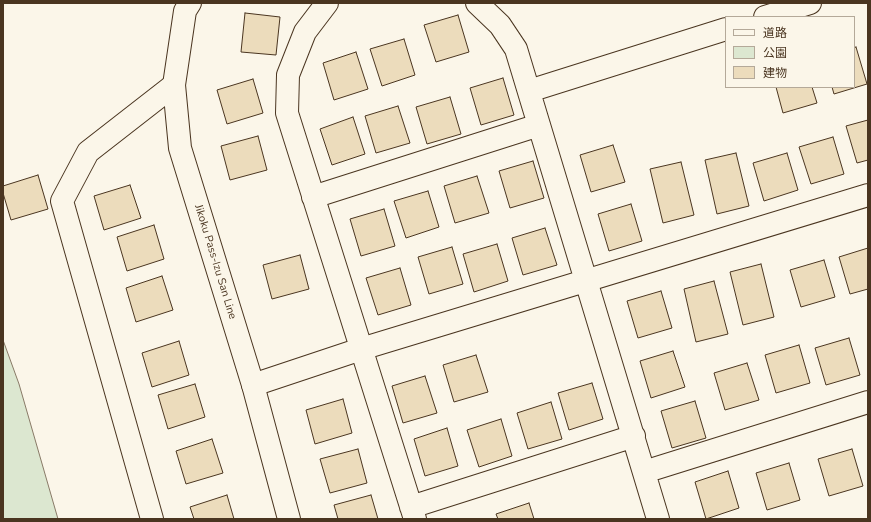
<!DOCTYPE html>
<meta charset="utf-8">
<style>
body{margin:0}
#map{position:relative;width:871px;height:522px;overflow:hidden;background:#fbf6e9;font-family:"Nunito Sans","Noto Sans JP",sans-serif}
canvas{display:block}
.frame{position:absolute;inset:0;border:4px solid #4a3520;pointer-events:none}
.legend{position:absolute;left:725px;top:16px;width:130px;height:72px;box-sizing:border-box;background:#fbf6e9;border:1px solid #b4a999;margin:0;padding:5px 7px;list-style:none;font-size:12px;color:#4a3520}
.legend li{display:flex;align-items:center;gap:8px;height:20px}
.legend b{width:20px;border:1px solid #b4a999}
</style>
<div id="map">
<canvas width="871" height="522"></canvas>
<div class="frame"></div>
<ul class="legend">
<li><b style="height:5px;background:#fbf6e9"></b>道路</li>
<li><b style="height:11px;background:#dce7d0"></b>公園</li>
<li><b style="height:11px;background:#ecdcbc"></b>建物</li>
</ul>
</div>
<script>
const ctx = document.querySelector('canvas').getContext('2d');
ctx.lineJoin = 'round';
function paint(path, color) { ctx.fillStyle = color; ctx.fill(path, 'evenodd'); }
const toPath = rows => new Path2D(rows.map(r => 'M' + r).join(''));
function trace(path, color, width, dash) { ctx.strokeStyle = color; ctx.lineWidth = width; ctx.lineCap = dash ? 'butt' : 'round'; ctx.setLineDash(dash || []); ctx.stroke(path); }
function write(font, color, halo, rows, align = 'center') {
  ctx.font = font + ' "Nunito Sans",sans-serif'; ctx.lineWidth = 3; ctx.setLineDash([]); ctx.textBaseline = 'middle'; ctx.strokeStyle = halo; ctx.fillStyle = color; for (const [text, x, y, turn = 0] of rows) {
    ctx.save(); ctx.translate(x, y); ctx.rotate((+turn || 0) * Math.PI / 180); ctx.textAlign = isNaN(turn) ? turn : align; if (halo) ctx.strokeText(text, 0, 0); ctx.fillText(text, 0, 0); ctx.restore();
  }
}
const green = toPath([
 [3,340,19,384,58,519,3,519,3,340]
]);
paint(green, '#dce7d0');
trace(green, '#887966', 1);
const building = toPath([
 [245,13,280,17,276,55,241,52,245,13],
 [458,15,469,52,436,62,424,25,458,15],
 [404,39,415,75,382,86,370,49,404,39],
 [856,47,867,84,834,94,832,87,854,87,854,48,856,47],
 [356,52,368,89,334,100,323,63,356,52],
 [503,78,514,115,481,125,470,88,503,78],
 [253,79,263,113,227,124,217,90,253,79],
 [776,87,812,87,817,103,783,113,776,87],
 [450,97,461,134,427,144,416,107,450,97],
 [398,106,410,143,376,153,365,116,398,106],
 [353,117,365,154,332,165,320,129,353,117],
 [868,120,868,160,857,163,846,126,868,120],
 [258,136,267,170,230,180,221,146,258,136],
 [833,137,844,174,811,184,799,147,833,137],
 [613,145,625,182,591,192,580,155,613,145],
 [736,153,749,206,717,214,705,160,736,153],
 [787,153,798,190,764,201,753,163,787,153],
 [533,161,544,198,510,208,499,171,533,161],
 [681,162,694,215,663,223,650,169,681,162],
 [38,175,48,209,11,220,3,193,3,186,38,175],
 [477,176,489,213,455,223,444,186,477,176],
 [130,185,141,218,104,230,94,196,130,185],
 [428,191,439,227,406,238,394,201,428,191],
 [631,204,642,241,609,251,598,214,631,204],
 [384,209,395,246,361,256,350,219,384,209],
 [154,225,164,259,127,271,117,237,154,225],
 [545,228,557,265,523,275,512,238,545,228],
 [497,244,508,281,474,292,463,254,497,244],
 [452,247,463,284,429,294,418,257,452,247],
 [868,248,868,289,850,294,839,257,868,248],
 [300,255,309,289,272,299,263,265,300,255],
 [824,260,835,297,801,307,790,270,824,260],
 [761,264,774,317,743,325,730,272,761,264],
 [400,268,411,305,378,315,366,278,400,268],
 [162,276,173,310,136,322,126,288,162,276],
 [714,281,728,334,696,342,684,289,714,281],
 [661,291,672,328,638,338,627,301,661,291],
 [849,338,860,375,826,385,815,348,849,338],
 [179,341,189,375,152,387,142,353,179,341],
 [799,345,810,383,776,393,765,355,799,345],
 [673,351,685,387,651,398,640,361,673,351],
 [476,355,488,392,454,402,443,365,476,355],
 [747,363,759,400,725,410,714,373,747,363],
 [425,376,437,413,403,423,392,386,425,376],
 [592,383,603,419,569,430,558,393,592,383],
 [195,384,205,417,168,429,158,395,195,384],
 [343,399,352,433,315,444,306,410,343,399],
 [695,401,706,438,672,448,661,411,695,401],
 [551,402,562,439,528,449,517,413,551,402],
 [501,419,512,456,479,467,467,430,501,419],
 [447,428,458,466,425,476,414,439,447,428],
 [212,439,223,473,186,484,176,451,212,439],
 [358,449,367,483,330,493,320,459,358,449],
 [852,449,863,486,829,496,818,459,852,449],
 [789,463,800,500,767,510,756,473,789,463],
 [728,471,739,508,706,519,695,482,728,471],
 [227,495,234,519,194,519,190,507,227,495],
 [371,495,378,519,338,519,334,505,371,495],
 [529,503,534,519,498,519,496,514,529,503]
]);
paint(building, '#ecdcbc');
trace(building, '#4a3520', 1);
const minor = toPath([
 [327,3,305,32,288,75,287,113,415,519],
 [477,3,500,25,516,49,658,519],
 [765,17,810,3],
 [529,91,726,29],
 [313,197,539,125],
 [253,385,361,349,868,195],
 [644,472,868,402],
 [411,507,634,436],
 [152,519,62,201,88,152,174,85]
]);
const major = toPath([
 [190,3,185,11,174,85,180,148,253,385,289,519]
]);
trace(minor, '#4a3520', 24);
trace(major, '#4a3520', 24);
trace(minor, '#fbf6e9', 22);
trace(major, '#fbf6e9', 22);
write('11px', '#4a3520', '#fbf6e9', [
 ["Jikoku Pass-Izu San Line",215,262,73]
]);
</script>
